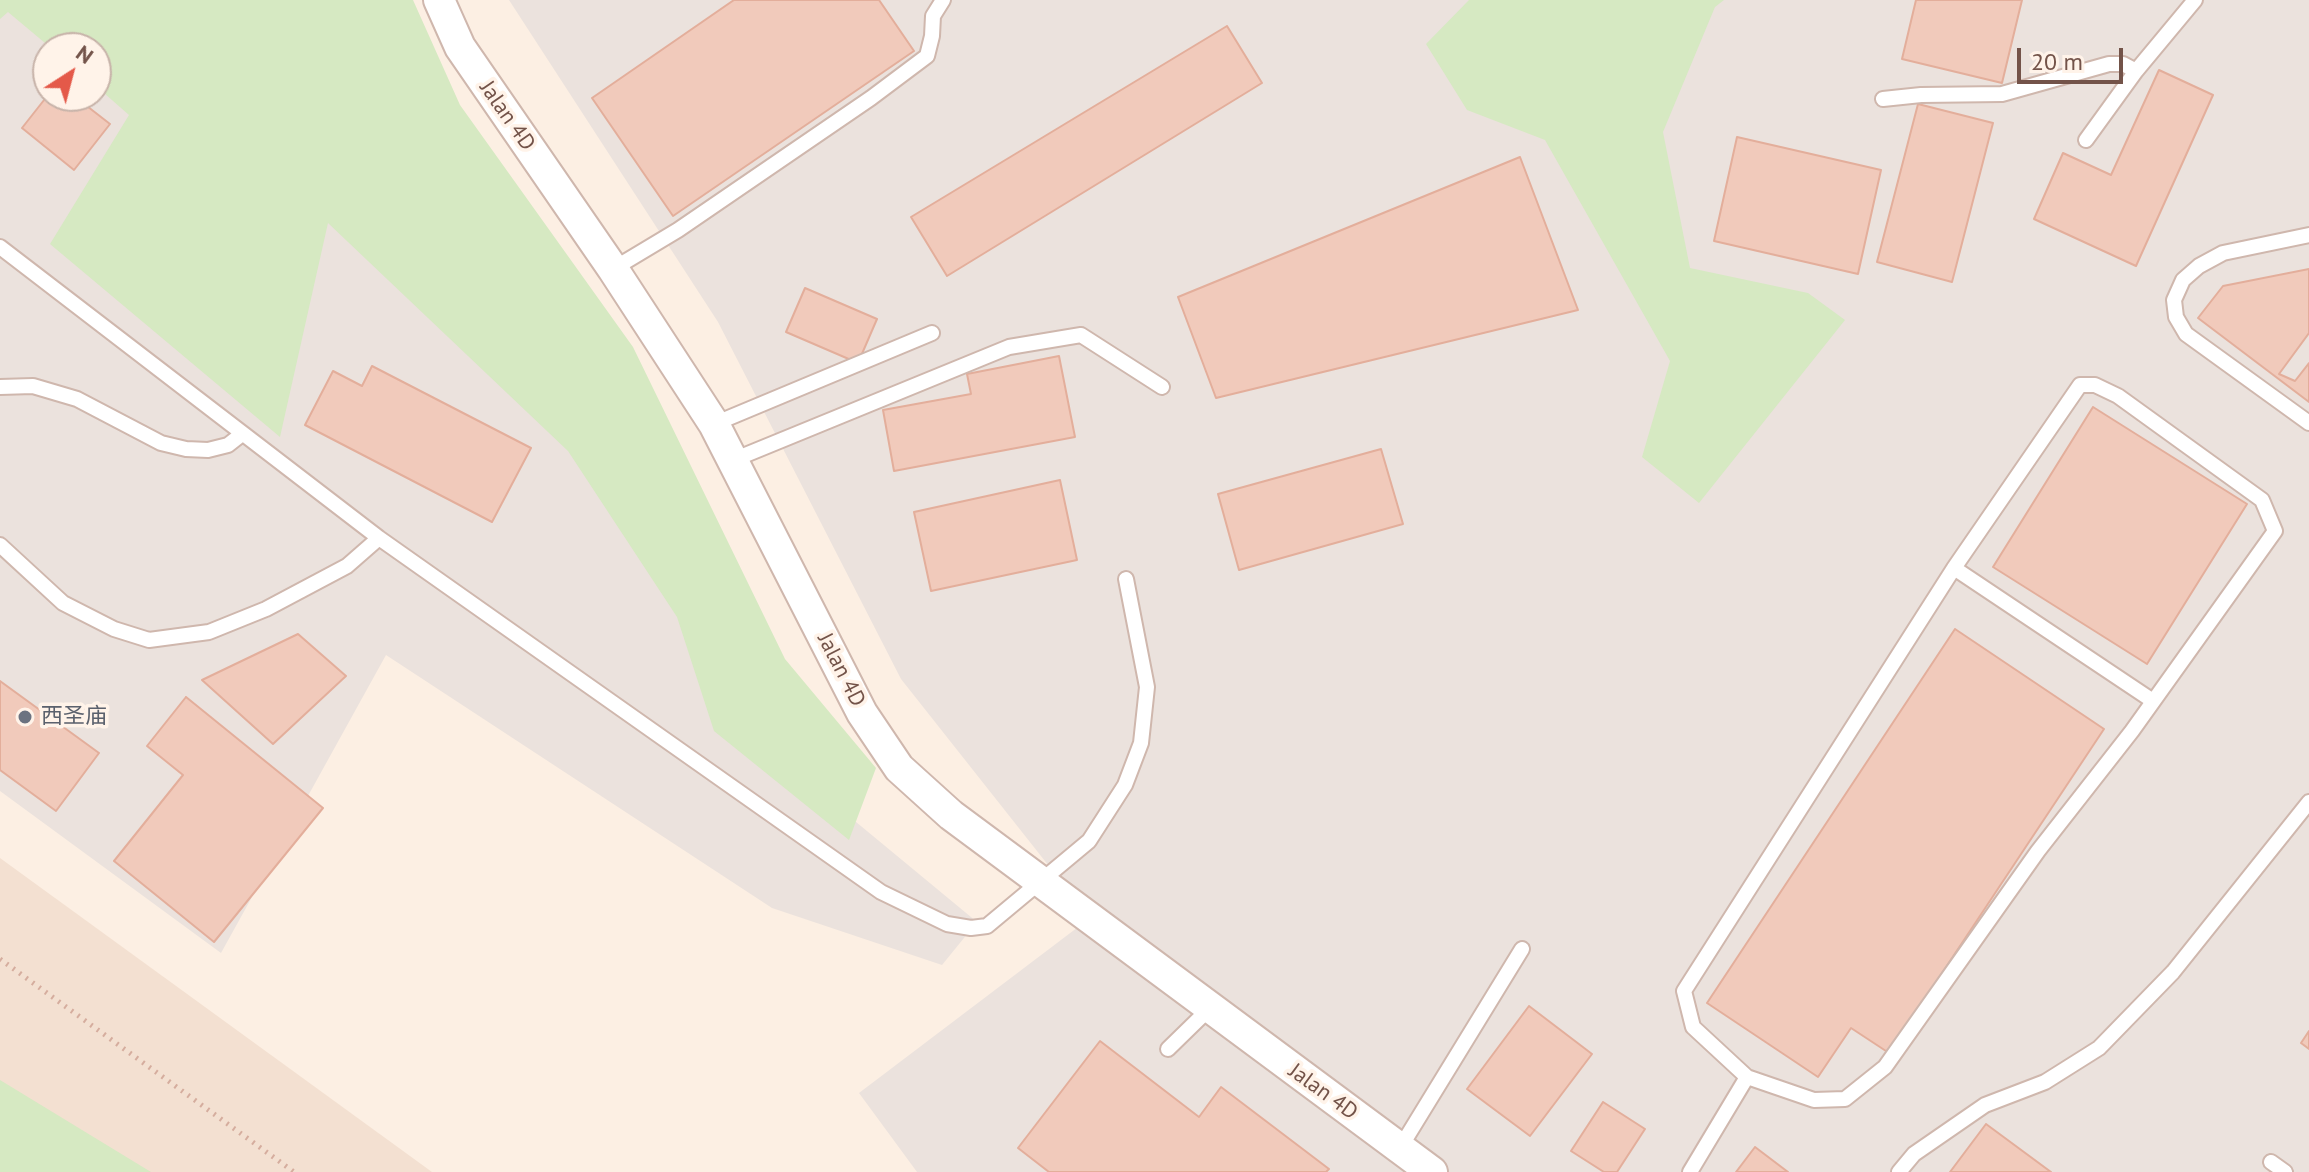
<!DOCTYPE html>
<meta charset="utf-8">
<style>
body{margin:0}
#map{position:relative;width:2309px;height:1172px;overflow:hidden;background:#fcefe3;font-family:"PT Sans",sans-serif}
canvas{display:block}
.north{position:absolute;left:32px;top:32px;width:80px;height:80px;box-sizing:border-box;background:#fff3e9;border:2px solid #c7b3a9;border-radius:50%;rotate:36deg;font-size:22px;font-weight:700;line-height:32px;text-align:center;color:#735349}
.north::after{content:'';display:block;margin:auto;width:28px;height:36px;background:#e45949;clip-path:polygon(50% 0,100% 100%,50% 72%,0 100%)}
.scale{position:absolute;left:2017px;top:48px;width:106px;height:36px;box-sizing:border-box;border:4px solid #735349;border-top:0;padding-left:10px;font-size:24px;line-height:28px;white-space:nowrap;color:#735349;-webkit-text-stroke:6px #fff3e9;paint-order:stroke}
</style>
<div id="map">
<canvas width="2309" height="1172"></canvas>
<div class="north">N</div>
<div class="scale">20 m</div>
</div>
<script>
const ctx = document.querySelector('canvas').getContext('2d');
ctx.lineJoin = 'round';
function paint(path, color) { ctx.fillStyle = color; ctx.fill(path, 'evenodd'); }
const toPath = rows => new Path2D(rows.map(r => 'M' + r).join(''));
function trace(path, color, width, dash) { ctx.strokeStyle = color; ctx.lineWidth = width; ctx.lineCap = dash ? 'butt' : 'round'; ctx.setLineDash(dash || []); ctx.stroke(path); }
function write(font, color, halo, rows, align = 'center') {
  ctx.font = font + ' "PT Sans","Noto Sans SC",sans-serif'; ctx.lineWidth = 7; ctx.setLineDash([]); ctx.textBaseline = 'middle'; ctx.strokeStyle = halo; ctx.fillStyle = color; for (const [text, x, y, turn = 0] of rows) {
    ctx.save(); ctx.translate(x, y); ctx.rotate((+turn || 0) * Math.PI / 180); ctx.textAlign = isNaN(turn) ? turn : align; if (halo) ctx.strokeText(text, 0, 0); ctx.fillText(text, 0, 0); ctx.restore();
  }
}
paint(toPath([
 [0,858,432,1172,0,1172]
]), '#f3e0d1');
paint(toPath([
 [0,0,348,0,850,817,977,922,942,965,772,908,386,655,221,953,0,791],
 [48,48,96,48,96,96,48,96],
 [509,0,2309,0,2309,1172,917,1172,859,1093,1090,918,901,679,718,322]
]), '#ebe2dd');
paint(toPath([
 [0,0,413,0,460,105,633,347,785,659,876,768,849,840,714,731,677,617,568,451,328,223,280,437,50,244,129,115,96,86,96,48,51,48,8,12,0,19],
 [1469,0,1724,0,1715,7,1663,132,1690,268,1808,293,1845,320,1699,503,1642,457,1670,361,1545,140,1467,110,1426,44],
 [0,1080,151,1172,0,1172]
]), '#d6e9c2');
const building = toPath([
 [734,0,879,0,914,51,673,216,592,98,734,0],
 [1916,0,2022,0,2002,83,1902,59,1916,0],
 [1227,26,1262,83,947,276,911,217,1227,26],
 [2159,70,2213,95,2136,266,2034,219,2063,153,2111,175,2159,70],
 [48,95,74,96,110,124,74,170,22,128,48,95],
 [1918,104,1993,123,1952,282,1877,262,1918,104],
 [1737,137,1881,170,1858,274,1714,241,1737,137],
 [1520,157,1578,310,1216,398,1178,297,1520,157],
 [2309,269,2309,333,2279,374,2295,381,2309,363,2309,402,2198,318,2223,286,2309,269],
 [805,288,877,319,858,363,786,332,805,288],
 [1059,356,1075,437,894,471,883,410,971,394,967,374,1059,356],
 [372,366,531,448,492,522,305,425,333,371,362,386,372,366],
 [2093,407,2247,504,2147,664,1993,567,2093,407],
 [1381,449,1403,524,1239,570,1218,494,1381,449],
 [1060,480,1077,560,931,591,914,512,1060,480],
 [1955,629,2104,729,1889,1053,1851,1028,1818,1077,1707,1003,1955,629],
 [298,634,346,676,273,744,202,680,298,634],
 [0,681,99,753,56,811,0,770,0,681],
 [186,697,323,808,214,942,114,861,183,775,147,746,186,697],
 [1529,1006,1592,1054,1530,1136,1467,1089,1529,1006],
 [2309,1031,2309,1049,2301,1043,2309,1031],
 [1100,1041,1199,1117,1221,1087,1329,1169,1326,1172,1049,1172,1018,1148,1100,1041],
 [1603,1102,1645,1129,1617,1172,1604,1172,1571,1151,1603,1102],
 [1986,1124,2051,1172,1950,1172,1986,1124],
 [1755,1147,1788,1172,1736,1172,1755,1147]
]);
paint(building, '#f1cabb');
trace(building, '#e3ae9b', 2);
const service = toPath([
 [1883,99,1921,95,2002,94,2109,64,2123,64,2136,71],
 [2086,140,2136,71,2195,0],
 [2309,235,2223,253,2199,266,2183,280,2174,300,2176,317,2186,334,2309,423],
 [0,247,379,538,881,892,947,924,971,928,987,926,1089,841,1125,785,1141,743,1147,687,1126,579],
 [613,269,678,230,871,98,927,56,932,36,933,16,943,0],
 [0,387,33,386,77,399,161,443,186,449,208,450,228,445,242,434],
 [714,424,932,333],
 [733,460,1009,347,1081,335,1162,387],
 [0,545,63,603,114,629,149,640,209,632,266,609,347,566,379,538],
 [1954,568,2153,701],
 [1168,1049,1209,1009],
 [1400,1148,1522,949],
 [2271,1162,2285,1172],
 [1690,1172,1747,1077,1814,1100,1845,1099,1885,1067,2038,851,2132,731,2275,531,2262,500,2118,396,2095,385,2080,385,1954,568,1684,991,1693,1027,1747,1077],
 [1899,1172,1914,1154,1985,1105,2045,1082,2099,1048,2173,972,2309,802]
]);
const minor = toPath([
 [439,0,460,47,613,269,714,424,862,713,899,768,951,815,1432,1172]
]);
trace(service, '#cfb7ad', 18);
trace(minor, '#cfb7ad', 34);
trace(toPath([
 [0,959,294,1172]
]), '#d5ad9e', 5, [2, 6]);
trace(service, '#fff', 14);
trace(minor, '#fff', 30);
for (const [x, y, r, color] of [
 [25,717,8,"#6b7280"]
]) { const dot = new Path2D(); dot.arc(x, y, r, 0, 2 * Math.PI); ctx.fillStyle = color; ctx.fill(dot); trace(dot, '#fff3e9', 3); }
write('22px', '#735349', '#fff3e9', [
 ["Jalan 4D",507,116,55],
 ["Jalan 4D",841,670,63],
 ["Jalan 4D",1323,1092,36]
]);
write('22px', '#5b616d', '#fff3e9', [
 ["西圣庙",41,717]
], 'left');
</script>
